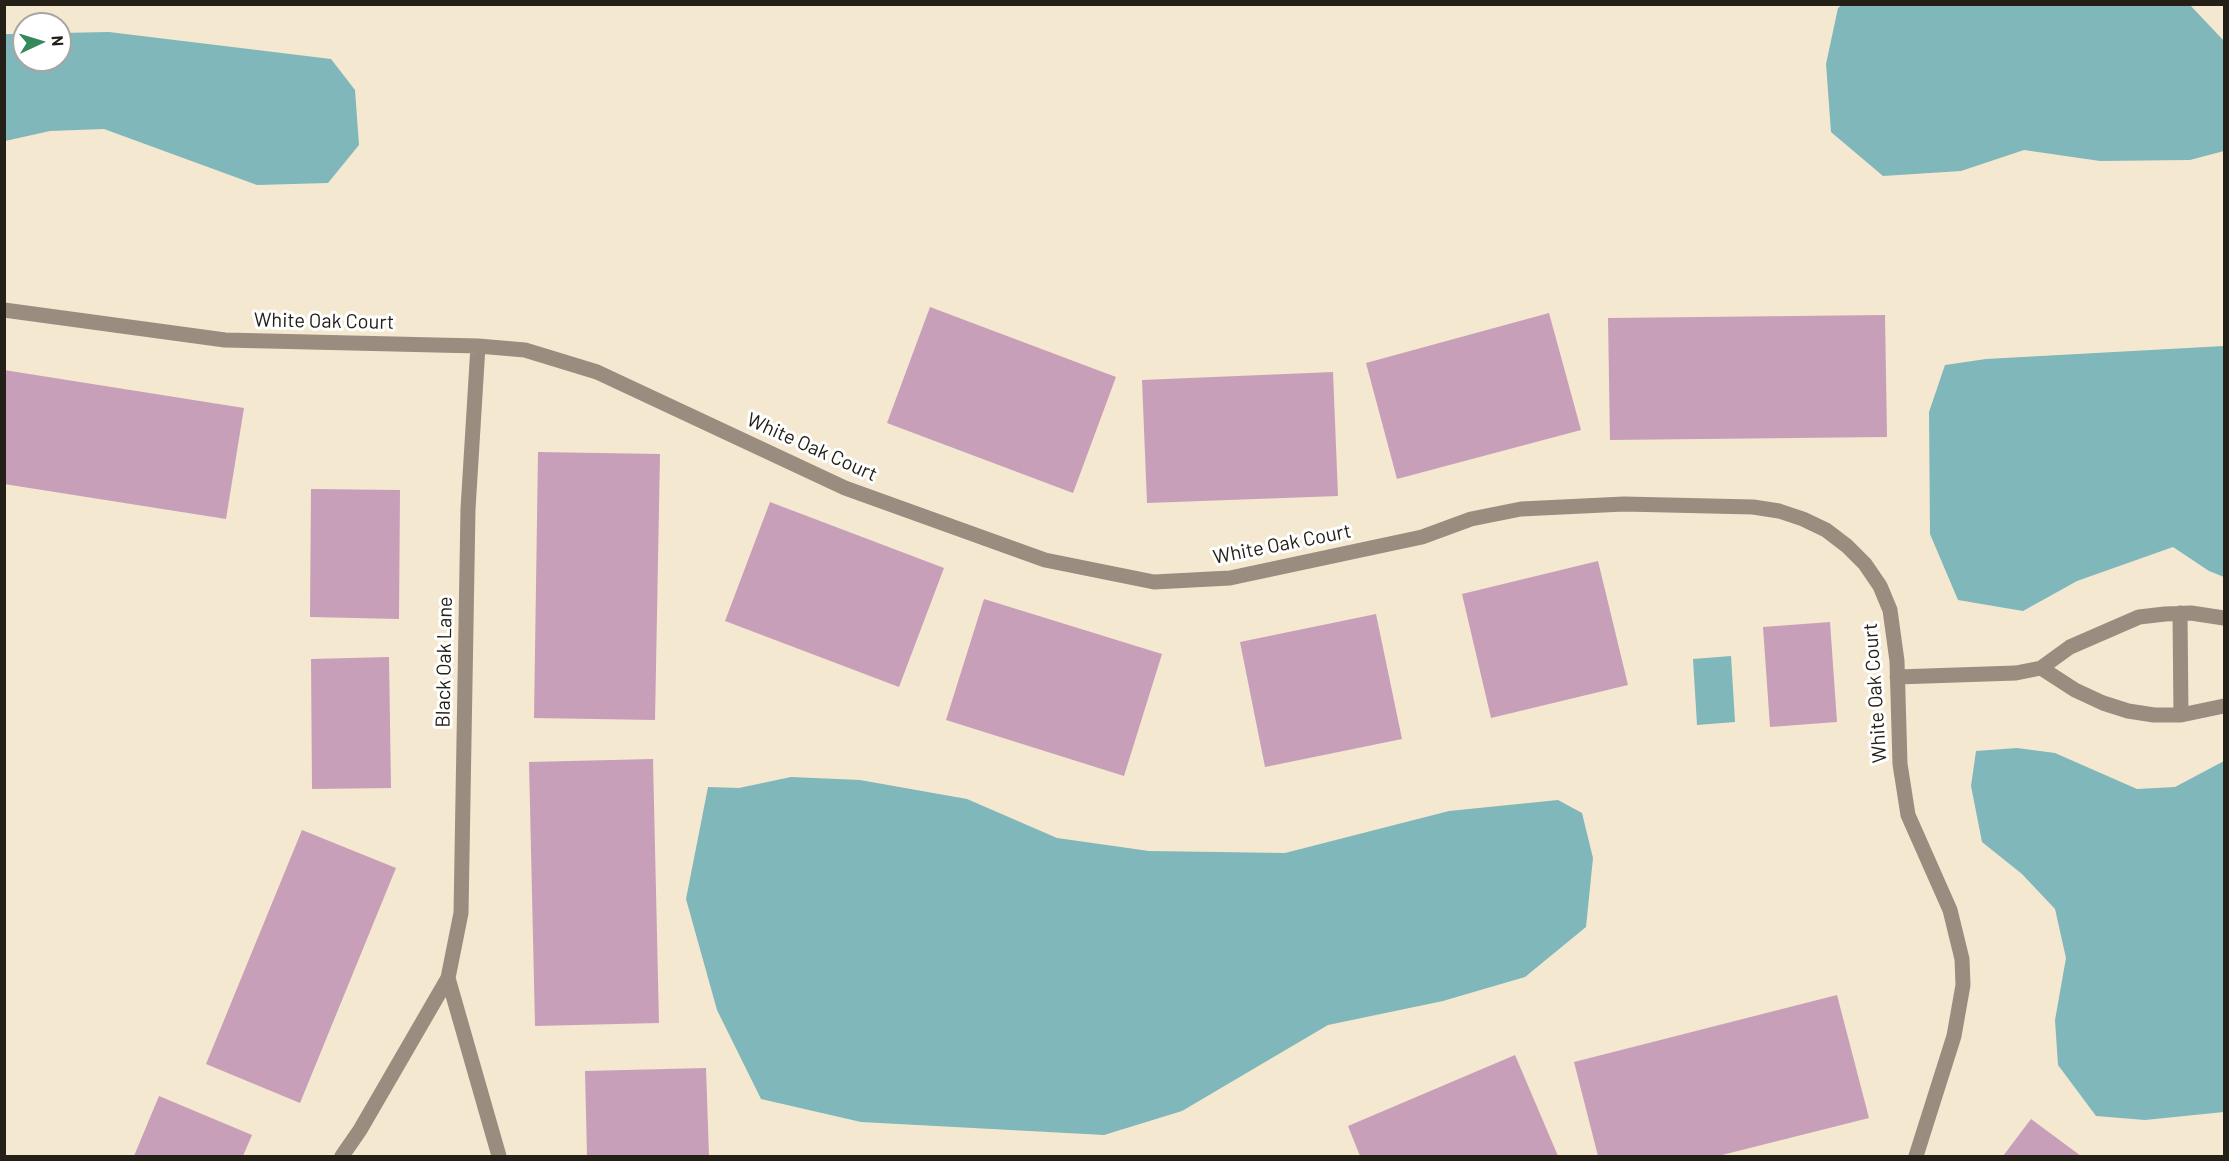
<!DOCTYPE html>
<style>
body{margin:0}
#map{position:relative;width:2229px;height:1161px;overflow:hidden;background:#f4e8d1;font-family:Barlow,sans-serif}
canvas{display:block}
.frame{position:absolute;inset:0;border:6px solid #242018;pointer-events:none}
.north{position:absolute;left:12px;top:12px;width:60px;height:60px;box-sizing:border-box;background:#fff;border:2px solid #a7a6a3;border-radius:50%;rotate:86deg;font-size:16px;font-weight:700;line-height:24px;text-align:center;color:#242018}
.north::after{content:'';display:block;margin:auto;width:21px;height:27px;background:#35885a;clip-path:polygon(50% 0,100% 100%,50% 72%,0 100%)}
</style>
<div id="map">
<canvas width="2229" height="1161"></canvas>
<div class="frame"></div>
<div class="north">N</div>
</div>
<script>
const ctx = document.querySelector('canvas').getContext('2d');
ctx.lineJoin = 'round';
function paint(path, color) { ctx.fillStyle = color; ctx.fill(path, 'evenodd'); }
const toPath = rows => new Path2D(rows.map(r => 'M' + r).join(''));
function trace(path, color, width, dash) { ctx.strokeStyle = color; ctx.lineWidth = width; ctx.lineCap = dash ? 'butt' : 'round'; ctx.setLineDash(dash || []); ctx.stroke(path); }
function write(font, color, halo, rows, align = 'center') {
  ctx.font = font + ' Barlow,sans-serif'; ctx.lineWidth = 6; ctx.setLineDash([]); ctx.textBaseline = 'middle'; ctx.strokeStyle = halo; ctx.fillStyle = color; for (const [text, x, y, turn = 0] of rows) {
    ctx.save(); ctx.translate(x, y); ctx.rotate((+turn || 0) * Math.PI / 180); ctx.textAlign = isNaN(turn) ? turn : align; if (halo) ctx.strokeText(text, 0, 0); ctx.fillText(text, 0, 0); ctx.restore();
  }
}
paint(toPath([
 [1842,5,2190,5,2224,41,2224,151,2190,160,2100,161,2024,150,1961,171,1883,176,1831,132,1826,64,1838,8],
 [109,32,331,59,355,90,359,145,328,183,257,185,104,129,50,131,5,141,5,34,24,34,24,60,60,60,60,33],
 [2224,346,2224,577,2209,571,2173,547,2077,581,2023,611,1958,600,1930,534,1929,412,1945,365,1986,359],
 [1731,656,1735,722,1697,725,1693,659],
 [2017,748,2055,753,2137,789,2175,787,2224,761,2224,1112,2145,1120,2096,1116,2058,1065,2055,1020,2066,958,2055,909,2022,874,1982,842,1971,786,1976,751],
 [791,777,860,780,967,799,1057,838,1149,851,1285,853,1449,811,1558,800,1582,813,1593,858,1586,927,1525,977,1443,1001,1328,1025,1182,1111,1104,1135,861,1122,761,1099,717,1010,686,899,708,787,739,788]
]), '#7fb7bb');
paint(toPath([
 [930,307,1116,377,1073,493,887,423],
 [1549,313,1581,430,1397,479,1366,363],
 [1885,315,1887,437,1610,440,1608,318],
 [4,370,244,408,226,519,4,484],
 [1333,372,1338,496,1147,503,1142,380],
 [538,452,660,454,655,720,534,718],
 [311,489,400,490,399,619,310,617],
 [770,502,944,568,899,687,725,621],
 [1598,561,1628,685,1491,718,1462,594],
 [984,599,1162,654,1124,776,946,720],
 [1376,614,1402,739,1265,767,1240,642],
 [1830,622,1837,722,1770,727,1763,627],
 [389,657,391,788,312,789,311,659],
 [653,759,659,1023,535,1026,529,762],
 [302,830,396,868,300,1103,206,1064],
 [1837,995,1869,1118,1718,1156,1598,1156,1574,1062],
 [1515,1055,1558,1156,1360,1156,1348,1126],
 [706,1068,709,1156,587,1156,585,1071],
 [159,1096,252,1135,243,1156,134,1156],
 [2031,1119,2081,1156,2003,1156]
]), '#c89fb9');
trace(toPath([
 [4,310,225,340,478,346,525,350,597,372,845,488,1045,560,1154,582,1230,578,1422,537,1471,519,1521,509,1624,504,1753,507,1779,511,1803,519,1826,530,1847,546,1865,564,1880,586,1890,610,1897,661,1900,764,1908,815,1950,910,1962,959,1963,985,1954,1036,1916,1156],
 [2180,613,2181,715],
 [2041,668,2075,690,2103,703,2128,711,2154,715,2181,715,2224,706],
 [1897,677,2016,673,2041,668,2070,647,2139,617,2165,614,2191,613,2224,618],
 [448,978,499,1156],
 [342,1156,360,1130,448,978,461,913,468,509,478,346]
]), '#9a8c7e', 15);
write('20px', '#242018', '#fff', [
 ["White Oak Court",324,321,1],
 ["White Oak Court",812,447,24],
 ["White Oak Court",1282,544,-11],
 ["Black Oak Lane",444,662,-89],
 ["White Oak Court",1875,693,-94]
]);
</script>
